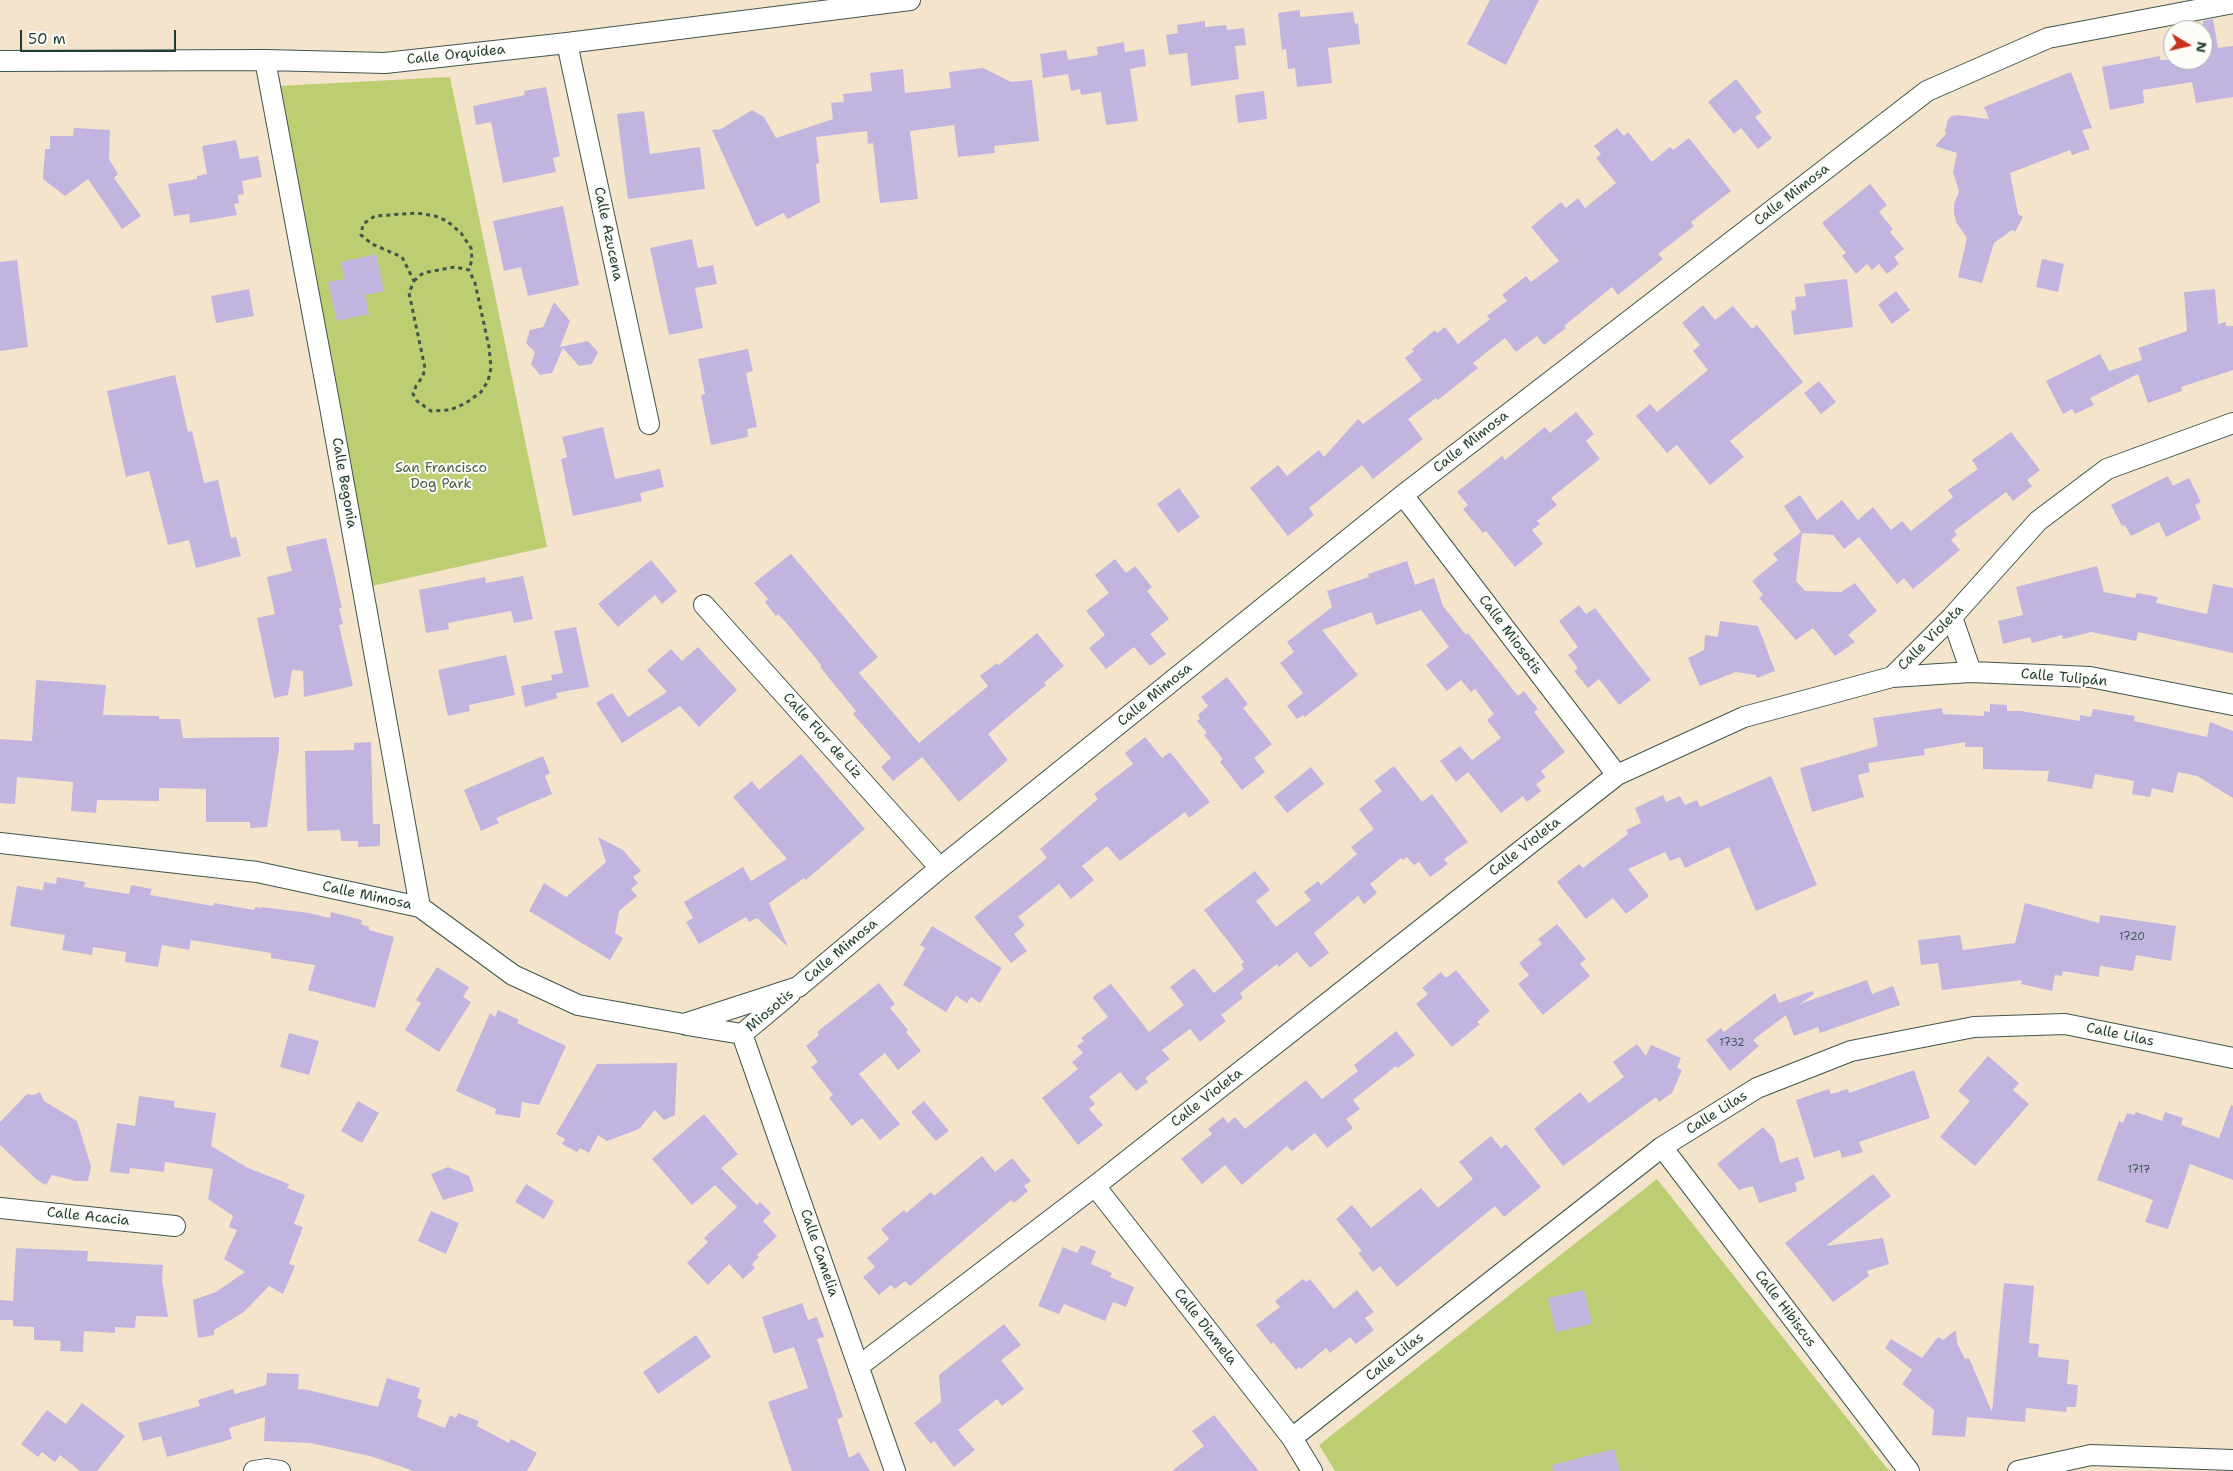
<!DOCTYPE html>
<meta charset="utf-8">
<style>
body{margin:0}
#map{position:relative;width:2233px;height:1471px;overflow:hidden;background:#f5e4cc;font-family:"Shantell Sans",sans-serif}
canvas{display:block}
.north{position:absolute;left:2163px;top:20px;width:50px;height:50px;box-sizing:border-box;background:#fdfcf7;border:1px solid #a4b0a9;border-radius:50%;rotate:99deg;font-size:14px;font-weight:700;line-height:20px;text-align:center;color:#1f3d34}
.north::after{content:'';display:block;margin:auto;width:18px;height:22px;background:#c8321e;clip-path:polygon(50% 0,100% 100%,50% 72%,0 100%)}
.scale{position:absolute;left:20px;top:30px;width:156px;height:22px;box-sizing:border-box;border:2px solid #1f3d34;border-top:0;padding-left:6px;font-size:15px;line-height:18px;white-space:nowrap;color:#1f3d34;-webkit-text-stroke:4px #fdfcf7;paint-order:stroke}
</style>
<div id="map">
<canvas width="2233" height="1471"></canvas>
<div class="north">N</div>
<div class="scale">50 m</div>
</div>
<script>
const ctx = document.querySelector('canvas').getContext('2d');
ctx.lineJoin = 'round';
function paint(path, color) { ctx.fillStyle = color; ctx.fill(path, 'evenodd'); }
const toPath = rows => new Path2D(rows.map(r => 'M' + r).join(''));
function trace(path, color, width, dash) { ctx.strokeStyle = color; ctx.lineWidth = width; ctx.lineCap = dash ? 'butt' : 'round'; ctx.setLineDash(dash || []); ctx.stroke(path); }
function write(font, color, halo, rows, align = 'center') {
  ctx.font = font + ' "Shantell Sans",sans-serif'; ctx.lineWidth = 4; ctx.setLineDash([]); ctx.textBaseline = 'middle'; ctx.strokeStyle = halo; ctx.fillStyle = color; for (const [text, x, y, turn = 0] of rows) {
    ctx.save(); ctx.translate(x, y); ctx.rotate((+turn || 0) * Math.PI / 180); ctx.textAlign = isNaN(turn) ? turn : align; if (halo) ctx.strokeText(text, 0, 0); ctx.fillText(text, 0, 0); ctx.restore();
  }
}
paint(toPath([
 [450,77,547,547,372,586,278,86],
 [1657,1179,1889,1471,1335,1471,1319,1445]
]), '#bcce71');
paint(toPath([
 [1490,0,1539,0,1506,65,1467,44],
 [1300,10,1300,17,1353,12,1355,24,1358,23,1360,44,1328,48,1332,83,1297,87,1295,68,1288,69,1286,49,1282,50,1278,13],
 [2213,19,2218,48,2233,46,2233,97,2196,103,2192,82,2143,90,2144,103,2110,110,2102,67,2160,56,2160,60,2203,60,2203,21],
 [1205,21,1205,27,1226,25,1227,30,1244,28,1246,45,1235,46,1239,79,1191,86,1187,53,1169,55,1166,35,1178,33,1177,25],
 [1124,42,1125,52,1144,49,1146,66,1130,69,1138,121,1106,125,1101,92,1081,95,1080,89,1071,91,1068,74,1043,78,1040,54,1066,50,1068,60,1098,55,1097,47],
 [983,68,1011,82,1032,80,1039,141,994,146,995,153,958,157,954,125,910,131,918,199,880,203,873,143,868,144,867,131,816,137,819,163,816,164,820,202,788,219,783,213,756,227,712,130,721,129,752,110,764,117,776,138,833,119,831,103,844,102,843,94,872,91,870,73,903,69,905,93,951,88,949,72],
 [2071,72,2092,128,2082,130,2090,149,2072,155,2070,150,2010,173,2018,214,2023,217,2015,232,2012,230,1994,243,1982,283,1958,277,1967,238,1956,222,1954,213,1954,204,1959,191,1953,172,1957,153,1935,146,1946,134,1945,130,1948,120,1951,116,1958,115,1989,119,1984,107],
 [1736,79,1762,112,1755,117,1772,138,1758,149,1741,128,1734,134,1708,102],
 [546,87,560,156,553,158,556,172,503,183,491,122,476,125,473,106,525,95,524,91],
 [1264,91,1267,119,1238,123,1235,95],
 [644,111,650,154,700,147,705,189,628,199,617,114],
 [74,128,110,130,109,159,118,174,114,178,141,216,122,229,88,179,65,196,43,179,45,149,50,149,50,136,73,136],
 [1617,128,1624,136,1628,132,1652,162,1670,147,1673,150,1689,138,1731,191,1691,222,1694,226,1658,254,1663,259,1618,295,1612,287,1564,326,1566,328,1544,345,1537,336,1516,352,1505,338,1473,363,1478,368,1438,400,1436,398,1408,419,1423,439,1373,479,1362,465,1309,508,1314,515,1288,536,1250,488,1278,465,1287,476,1319,450,1324,457,1358,419,1363,424,1422,380,1405,358,1414,351,1412,349,1435,330,1437,333,1445,327,1458,344,1490,319,1487,316,1507,301,1502,295,1526,276,1531,282,1559,261,1531,227,1561,202,1566,208,1578,198,1585,208,1616,183,1596,158,1601,154,1594,146],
 [236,140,240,159,258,156,262,177,242,181,244,194,238,195,239,203,234,204,237,215,190,223,189,214,174,216,168,184,197,179,197,176,207,174,202,146],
 [1870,184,1887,205,1879,212,1893,229,1890,232,1904,249,1894,257,1899,264,1887,274,1879,264,1872,270,1867,264,1856,274,1842,256,1846,253,1822,223],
 [563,206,579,285,528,296,521,267,504,271,493,221],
 [692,239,698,268,713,265,717,284,695,288,703,328,669,335,650,248],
 [376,254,384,291,365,295,369,314,337,321,328,282,344,279,341,262],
 [2042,259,2064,264,2058,292,2036,287],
 [17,260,28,347,0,351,0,262],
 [1847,279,1853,327,1794,335,1791,311,1796,310,1795,297,1806,296,1804,284],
 [249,289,254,316,216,323,211,296],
 [2215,289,2218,324,2226,322,2226,326,2233,326,2233,370,2181,387,2182,391,2148,403,2138,374,2090,398,2094,405,2075,414,2072,409,2063,414,2046,381,2100,354,2109,371,2142,360,2138,348,2187,331,2184,292],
 [1896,291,1910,310,1892,324,1878,305],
 [554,302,570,321,560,347,588,341,598,352,592,364,579,366,563,348,552,373,540,375,531,364,535,352,526,343,530,330,543,327],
 [1703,305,1715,320,1733,306,1752,329,1757,325,1803,382,1730,441,1744,457,1710,485,1677,445,1667,453,1636,416,1650,404,1657,412,1708,370,1693,351,1700,345,1682,323],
 [748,349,753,371,746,373,757,427,747,429,748,437,711,445,701,395,705,394,698,359],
 [175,375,188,432,192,431,204,483,218,480,231,538,236,537,241,556,196,568,189,540,168,545,149,471,126,477,107,391],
 [1819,381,1836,402,1821,414,1804,393],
 [1576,412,1594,434,1586,441,1600,459,1551,498,1557,505,1537,521,1540,524,1532,530,1543,544,1515,567,1486,531,1483,533,1463,509,1468,505,1457,492,1502,456,1505,460,1545,427,1550,433],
 [603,427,615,479,660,469,664,487,640,493,642,501,573,516,561,459,567,457,562,437],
 [2011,432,2040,470,2027,480,2032,486,2013,501,2006,492,1954,531,1957,535,1951,540,1960,550,1913,589,1904,578,1897,584,1859,537,1844,549,1833,535,1802,533,1796,581,1805,591,1841,592,1855,583,1877,611,1848,635,1855,642,1835,656,1813,628,1796,640,1759,598,1763,595,1752,581,1778,560,1773,554,1801,532,1784,506,1800,495,1817,520,1842,500,1858,520,1873,507,1891,530,1902,521,1911,531,1953,497,1948,490,1978,469,1972,460],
 [2168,476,2173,486,2189,478,2201,502,2195,505,2201,519,2166,537,2159,522,2131,536,2125,525,2122,526,2111,505],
 [1179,488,1200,517,1178,533,1157,504],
 [326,538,342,608,339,608,343,624,339,625,353,686,304,697,303,671,292,670,288,695,274,698,257,618,275,614,267,577,292,571,286,547],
 [791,554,878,657,859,673,919,743,988,686,980,676,997,663,999,665,1037,633,1064,666,1044,683,1046,685,988,734,1008,760,959,802,922,757,893,781,881,767,891,758,853,714,856,711,820,667,822,666,790,627,778,614,776,616,765,602,768,599,754,583],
 [1115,559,1126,573,1135,566,1152,587,1147,591,1169,619,1150,634,1166,654,1150,666,1134,647,1106,669,1089,648,1105,635,1086,611,1109,593,1095,575],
 [651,560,677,591,662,604,655,595,618,627,598,604],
 [1407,561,1415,585,1434,578,1443,606,1466,635,1468,633,1518,696,1524,691,1538,709,1534,712,1565,752,1541,771,1546,777,1536,784,1541,791,1527,802,1523,796,1501,813,1468,772,1456,782,1440,761,1460,746,1472,760,1501,738,1487,720,1494,714,1475,689,1471,692,1461,680,1447,691,1426,665,1449,647,1421,610,1376,625,1372,612,1322,630,1358,675,1305,717,1303,715,1297,719,1287,706,1303,693,1280,663,1294,652,1287,642,1332,607,1327,591,1369,577,1368,574],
 [2097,566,2104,592,2135,598,2137,593,2158,597,2156,603,2207,614,2213,584,2233,588,2233,653,2138,632,2136,641,2091,632,2063,639,2062,635,2032,643,2030,637,2003,644,1998,621,2023,615,2016,587],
 [523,576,533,619,514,623,511,611,448,623,449,629,426,633,419,590,485,577,486,583],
 [1579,605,1586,614,1595,608,1651,680,1619,705,1599,679,1588,688,1574,671,1578,668,1568,655,1578,647,1559,621],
 [1720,621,1758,626,1775,671,1757,678,1756,675,1736,672,1700,686,1688,658,1704,650,1705,635,1718,637],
 [576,627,589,687,556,693,558,698,525,707,521,686,552,680,551,675,563,673,554,631],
 [698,647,737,690,699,727,680,706,622,743,596,703,612,693,628,717,667,692,647,670,671,649,682,661],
 [506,655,515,695,469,705,470,711,448,716,438,670],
 [1227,677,1248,704,1243,708,1272,744,1254,758,1265,772,1242,790,1220,762,1223,759,1204,735,1207,733,1197,721,1200,719,1198,715,1208,706,1201,697],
 [36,680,106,685,103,715,159,716,159,719,180,719,183,738,279,737,279,749,267,827,250,828,250,822,206,822,206,789,159,788,159,801,97,800,96,813,71,811,73,782,17,777,15,804,0,803,0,739,32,741],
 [1990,704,2007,705,2007,711,2021,711,2080,721,2080,715,2091,717,2093,709,2135,716,2134,721,2207,737,2210,722,2233,731,2233,798,2197,776,2178,772,2173,793,2152,788,2150,797,2132,794,2134,781,2095,774,2092,789,2047,781,2049,771,1983,769,1983,747,1965,747,1965,742,1924,749,1925,755,1868,763,1870,772,1858,775,1864,797,1812,812,1800,768,1878,746,1873,718,1942,708,1943,714,1984,716,1984,711,1990,712],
 [1145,737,1162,758,1170,752,1210,802,1189,818,1185,812,1120,861,1107,846,1082,866,1094,880,1071,899,1059,884,1018,917,1025,925,1014,934,1027,951,1011,963,974,917,1047,858,1040,849,1098,799,1094,794,1133,764,1125,753],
 [371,742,373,824,380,824,380,846,358,847,358,841,341,841,340,830,307,831,305,751,354,750,354,743],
 [801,754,865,829,806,880,804,878,769,903,788,947,757,918,749,922,746,917,699,944,686,922,693,918,684,902,743,867,751,881,787,859,733,797,752,781,759,790],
 [543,756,550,773,545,776,552,794,496,818,499,823,481,831,464,790],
 [1394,766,1422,802,1432,794,1468,842,1444,859,1448,864,1430,877,1419,862,1414,865,1407,857,1403,860,1401,858,1370,884,1377,893,1364,904,1358,896,1314,933,1329,953,1310,968,1297,952,1279,967,1277,964,1240,993,1243,998,1221,1015,1226,1021,1200,1042,1190,1029,1162,1050,1170,1059,1145,1078,1148,1082,1136,1091,1120,1072,1089,1097,1095,1104,1089,1109,1103,1125,1078,1145,1042,1098,1078,1069,1072,1062,1083,1053,1077,1046,1084,1041,1081,1038,1108,1017,1093,998,1095,995,1111,984,1149,1032,1184,1005,1170,987,1194,968,1214,993,1244,969,1241,964,1244,962,1204,910,1255,871,1270,890,1256,901,1276,927,1311,900,1304,892,1318,881,1321,885,1357,854,1351,847,1374,829,1359,809,1382,791,1374,781],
 [1311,767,1324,784,1287,813,1274,797],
 [1771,776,1817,885,1756,911,1729,847,1685,868,1680,857,1670,861,1665,852,1628,869,1649,896,1626,914,1613,898,1586,919,1557,882,1579,864,1583,868,1628,834,1626,830,1641,823,1635,808,1663,795,1666,802,1680,796,1685,805,1697,800,1700,807],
 [598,837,623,850,641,871,633,877,638,883,631,889,637,896,619,911,615,933,623,938,610,960,529,911,544,883,566,897,606,862],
 [57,877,85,882,84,887,129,894,131,885,152,889,150,895,213,906,214,903,254,910,255,907,262,908,262,907,309,913,330,918,331,912,362,920,361,924,369,927,369,930,394,937,375,1008,308,990,315,965,271,958,271,953,191,940,189,950,162,945,158,967,125,962,126,952,93,947,92,955,62,950,65,935,10,926,17,886,43,890,44,882,56,884],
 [2025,903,2099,923,2100,915,2176,926,2171,961,2136,955,2133,971,2100,966,2099,977,2063,971,2062,976,2055,975,2052,991,2021,984,2022,980,1942,990,1938,963,1921,965,1918,940,1960,935,1963,950,2015,943],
 [1557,924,1586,959,1580,964,1590,976,1543,1015,1518,984,1529,975,1519,963,1542,944,1538,939],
 [932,926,1002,968,980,1003,971,997,967,1003,956,996,946,1012,903,985,925,948,920,945],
 [437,967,469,987,463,997,471,1002,439,1052,405,1030,421,1003,416,1000],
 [1456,970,1490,1011,1477,1022,1480,1024,1452,1047,1416,1004,1428,994,1422,988,1441,972,1446,978],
 [1867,980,1872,994,1893,986,1900,1005,1820,1033,1818,1027,1794,1036,1786,1015,1753,1040,1759,1046,1730,1071,1706,1040,1721,1028,1724,1032,1775,993,1779,1003,1812,991,1814,994,1800,1004],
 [879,983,895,1004,890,1008,908,1030,906,1032,921,1051,898,1070,885,1053,859,1074,900,1124,880,1140,862,1118,852,1126,829,1098,833,1095,811,1067,818,1062,806,1046,819,1035,817,1032],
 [498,1010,519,1020,517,1023,566,1046,539,1105,522,1102,520,1118,495,1114,496,1109,456,1091,490,1013,495,1017],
 [1396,1031,1415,1055,1398,1068,1396,1066,1353,1100,1360,1109,1346,1119,1353,1128,1327,1148,1315,1133,1292,1151,1287,1146,1242,1185,1225,1165,1202,1184,1181,1159,1212,1134,1208,1129,1223,1117,1228,1123,1235,1117,1245,1129,1306,1080,1322,1099,1358,1071,1354,1065],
 [289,1033,319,1041,309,1075,280,1067],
 [1637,1044,1646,1056,1651,1045,1681,1058,1677,1068,1682,1070,1672,1093,1659,1102,1656,1097,1563,1166,1534,1129,1580,1092,1589,1103,1624,1077,1613,1062],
 [1988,1056,2019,1083,2013,1090,2029,1104,1975,1166,1940,1137,1970,1101,1958,1091],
 [677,1063,675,1115,664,1120,655,1110,639,1129,607,1141,598,1135,589,1153,580,1148,577,1152,562,1144,565,1139,556,1134,597,1064],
 [1914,1070,1930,1118,1859,1142,1863,1152,1842,1158,1840,1150,1814,1158,1796,1100,1829,1089,1831,1094,1848,1089,1849,1093],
 [40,1092,44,1101,77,1121,91,1166,88,1181,76,1181,52,1175,46,1185,37,1180,0,1145,0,1122,27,1094,34,1095],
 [139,1096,175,1101,174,1107,216,1113,211,1146,248,1168,289,1184,287,1188,305,1195,294,1224,303,1227,289,1264,295,1266,283,1294,269,1286,244,1312,214,1330,214,1335,198,1338,193,1300,216,1292,245,1272,224,1259,237,1230,229,1227,233,1216,208,1199,213,1169,165,1162,164,1172,130,1168,129,1174,110,1172,117,1123,135,1126],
 [358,1101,379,1113,362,1143,341,1131],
 [924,1101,949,1131,936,1141,911,1112],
 [2231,1105,2233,1106,2233,1180,2190,1164,2168,1229,2145,1222,2153,1200,2097,1180,2119,1121,2123,1123,2127,1113,2134,1115,2136,1112,2162,1121,2165,1112,2183,1118,2181,1125,2219,1138],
 [704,1114,738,1154,721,1168,757,1205,760,1202,771,1213,763,1221,777,1236,757,1255,759,1257,752,1264,755,1268,743,1279,729,1264,708,1285,687,1263,708,1242,704,1238,737,1207,715,1185,692,1205,652,1159],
 [1763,1127,1774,1139,1780,1163,1798,1157,1805,1179,1795,1183,1797,1191,1759,1203,1753,1186,1739,1190,1717,1164],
 [1491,1136,1501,1148,1506,1144,1541,1187,1504,1217,1495,1206,1397,1287,1380,1266,1373,1272,1358,1253,1362,1251,1336,1219,1352,1205,1371,1228,1421,1188,1438,1208,1473,1179,1459,1162],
 [982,1156,995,1172,1012,1158,1031,1181,1024,1186,1028,1191,1014,1203,1011,1200,910,1286,905,1281,895,1289,891,1285,879,1295,863,1277,875,1267,867,1258,889,1239,881,1229,904,1210,906,1213,931,1192,934,1196],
 [448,1167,469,1176,474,1191,443,1200,431,1174],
 [1873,1174,1891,1196,1826,1246,1883,1238,1889,1264,1867,1271,1869,1276,1833,1302,1785,1243],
 [526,1184,554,1201,544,1219,515,1202],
 [431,1211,459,1223,446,1254,418,1241],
 [1081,1245,1096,1251,1091,1264,1112,1273,1110,1277,1134,1287,1126,1307,1113,1302,1105,1321,1064,1304,1059,1314,1038,1306,1063,1247,1077,1253],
 [16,1248,88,1251,87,1261,163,1265,162,1280,168,1317,136,1316,135,1328,115,1327,115,1333,84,1331,83,1352,60,1351,61,1341,34,1340,34,1327,13,1326,13,1320,0,1320,0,1300,13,1301],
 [1303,1279,1306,1282,1310,1279,1334,1309,1357,1290,1374,1312,1365,1318,1374,1330,1356,1344,1350,1337,1330,1353,1326,1348,1301,1369,1299,1367,1296,1370,1273,1342,1271,1344,1256,1325,1280,1307,1275,1301],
 [2004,1283,2034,1286,2029,1343,2039,1344,2038,1357,2069,1360,2067,1384,2078,1385,2076,1407,2067,1407,2066,1412,2026,1408,2025,1422,1967,1417,1965,1437,1932,1435,1934,1410,1902,1384,1912,1370,1885,1348,1891,1339,1922,1358,1938,1337,1943,1340,1956,1330,1957,1343,1965,1359,1969,1358,1992,1412],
 [1584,1290,1592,1324,1556,1332,1548,1298],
 [802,1303,808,1320,817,1317,824,1337,817,1339,843,1417,837,1419,849,1458,859,1452,870,1471,792,1471,768,1402,808,1388,794,1347,774,1354,762,1317],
 [1004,1324,1021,1345,1001,1360,1024,1389,1002,1406,997,1399,958,1430,975,1450,954,1467,934,1441,931,1444,914,1423,941,1402,939,1375],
 [696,1335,711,1357,658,1394,643,1372],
 [267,1373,299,1374,298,1389,308,1390,378,1407,387,1378,420,1388,417,1398,422,1400,417,1417,445,1428,450,1415,456,1418,458,1413,479,1421,477,1426,509,1443,511,1439,537,1453,527,1471,414,1471,370,1456,310,1443,264,1441,265,1417,229,1428,232,1439,167,1457,161,1436,143,1441,138,1423,200,1406,198,1400,233,1389,235,1394,266,1385],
 [82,1403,125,1436,97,1471,80,1471,60,1455,55,1462,42,1452,38,1457,21,1444,47,1410,66,1424],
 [1214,1415,1259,1471,1172,1471,1204,1446,1192,1431],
 [1614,1449,1620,1471,1553,1471,1552,1465]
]), '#c1b5e0');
const minor = toPath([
 [567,43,649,424],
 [265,60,330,407,420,907],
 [0,61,265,60,385,63,567,43,910,0],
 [1403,495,1617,775],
 [704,605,940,868],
 [1952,617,1971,672],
 [1892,677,1971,672,2090,677,2233,705],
 [0,843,257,872,420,907,513,975,578,1005,684,1024,798,987,940,868,1403,495,1927,91,2048,38,2233,3],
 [687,1025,742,1034],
 [742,1034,895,1471],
 [742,1034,790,994],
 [1662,1147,1909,1471],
 [1095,1186,1292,1438,1312,1471],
 [0,1208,175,1226],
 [859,1366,1095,1186,1617,775,1744,717,1892,677,1952,617,2038,521,2107,469,2233,423],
 [1292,1438,1662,1147,1757,1088,1851,1051,1974,1027,2065,1024,2233,1058],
 [254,1471,267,1469,280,1471],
 [2018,1471,2091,1455,2233,1460]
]);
trace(minor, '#3f564b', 22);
trace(toPath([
 [414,281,423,273,455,267,469,270,475,283,489,347,491,368,488,381,481,392,466,403,450,410,431,411,417,401,413,394,416,386,423,376,425,368,409,293,414,281,402,257,372,244,361,235,363,224,375,216,417,213,435,216,447,221,461,233,471,248,472,259,469,270]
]), '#3f564b', 3, [4, 4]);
trace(minor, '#fff', 20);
write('11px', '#485b5f', null, [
 ["1720",2132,937],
 ["1732",1732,1043],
 ["1717",2139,1170]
]);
write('14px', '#1f3d34', '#fdfcf7', [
 ["Calle Orquídea",456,55,-6],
 ["Calle Mimosa",1792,195,-38],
 ["Calle Azucena",608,234,78],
 ["Calle Mimosa",1471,442,-38],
 ["Calle Begonia",344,483,80],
 ["Calle Miosotis",1510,635,53],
 ["Calle Violeta",1931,638,-45],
 ["Calle Tulipán",2064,678,5],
 ["Calle Mimosa",1155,695,-39],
 ["Calle Flor de Liz",822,736,48],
 ["Calle Violeta",1525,847,-38],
 ["Calle Mimosa",367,896,12],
 ["Calle Mimosa",841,951,-40],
 ["Miosotis",770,1011,-40],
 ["Calle Lilas",2120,1035,12],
 ["Calle Violeta",1207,1098,-38],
 ["Calle Lilas",1717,1113,-32],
 ["Calle Acacia",88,1217,6],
 ["Calle Camelia",819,1253,71],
 ["Calle Hibiscus",1785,1309,53],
 ["Calle Diamela",1205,1327,52],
 ["Calle Lilas",1395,1357,-38]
]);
write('14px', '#466143', '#fdfcf7', [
 ["San Francisco",441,468],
 ["Dog Park",441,484]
]);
</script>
